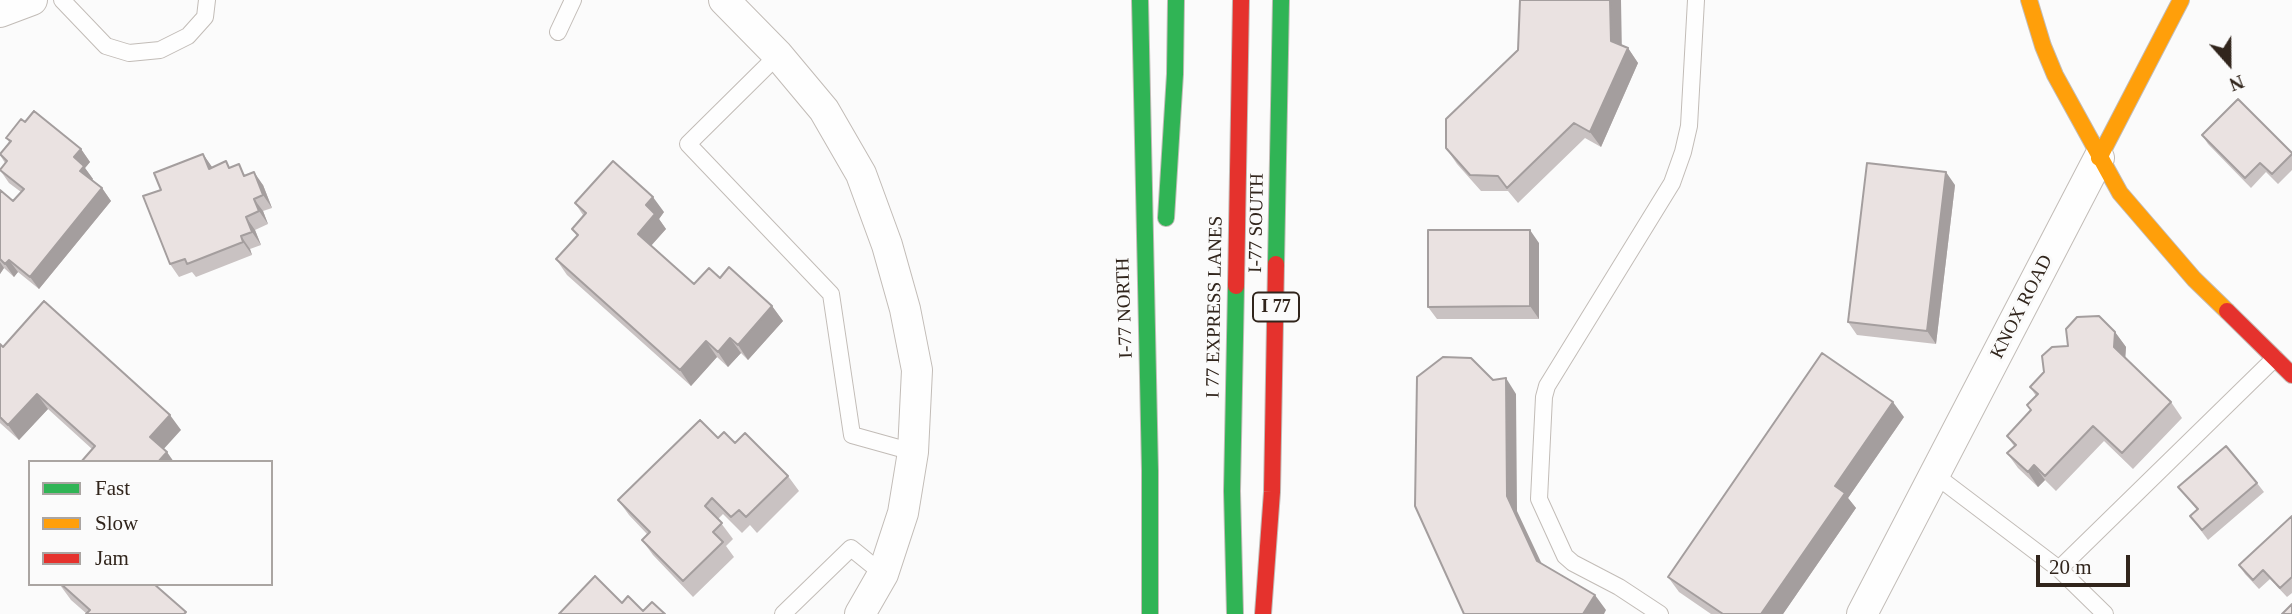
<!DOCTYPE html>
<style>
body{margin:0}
#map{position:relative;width:2292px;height:614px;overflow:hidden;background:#fbfbfb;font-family:Georgia,serif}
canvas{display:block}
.legend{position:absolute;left:28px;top:460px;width:245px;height:126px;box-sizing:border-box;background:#fbfbfb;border:2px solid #aaa5a2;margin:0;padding:9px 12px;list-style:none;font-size:21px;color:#31251c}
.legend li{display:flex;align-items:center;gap:14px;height:35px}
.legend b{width:35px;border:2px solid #aaa5a2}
.north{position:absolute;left:2194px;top:28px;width:70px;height:70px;-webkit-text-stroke:5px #fbfbfb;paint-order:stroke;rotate:159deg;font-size:19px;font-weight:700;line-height:28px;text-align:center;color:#31251c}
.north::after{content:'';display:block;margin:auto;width:24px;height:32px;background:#31251c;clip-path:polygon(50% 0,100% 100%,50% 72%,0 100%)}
.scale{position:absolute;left:2036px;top:555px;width:94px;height:32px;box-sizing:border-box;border:4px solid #31251c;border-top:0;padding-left:9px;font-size:21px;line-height:24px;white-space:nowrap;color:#31251c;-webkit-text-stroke:5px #fbfbfb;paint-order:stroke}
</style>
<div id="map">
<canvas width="2292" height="614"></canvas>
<ul class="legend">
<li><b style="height:9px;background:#30b455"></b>Fast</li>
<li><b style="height:9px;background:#ff9f0a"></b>Slow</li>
<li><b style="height:9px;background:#e5322d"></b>Jam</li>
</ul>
<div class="north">N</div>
<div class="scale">20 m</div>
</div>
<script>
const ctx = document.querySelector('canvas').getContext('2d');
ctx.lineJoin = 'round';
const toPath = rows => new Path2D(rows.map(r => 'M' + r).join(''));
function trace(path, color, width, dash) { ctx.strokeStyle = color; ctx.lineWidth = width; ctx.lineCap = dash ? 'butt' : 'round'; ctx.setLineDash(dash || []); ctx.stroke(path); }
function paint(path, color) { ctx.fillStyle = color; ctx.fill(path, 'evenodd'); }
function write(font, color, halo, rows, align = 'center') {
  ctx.font = font + ' Georgia,serif'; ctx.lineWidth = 6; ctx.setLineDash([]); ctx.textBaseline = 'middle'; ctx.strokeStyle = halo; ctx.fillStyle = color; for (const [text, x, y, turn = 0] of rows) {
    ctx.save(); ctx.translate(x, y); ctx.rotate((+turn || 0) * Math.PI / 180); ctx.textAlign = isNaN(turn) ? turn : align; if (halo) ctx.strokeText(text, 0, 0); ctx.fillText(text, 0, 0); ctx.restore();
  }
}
const lane = toPath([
 [62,0,106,46,129,53,160,50,188,36,205,17,207,0],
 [558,32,573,0],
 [778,55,688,144,831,294,852,435,913,452],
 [1935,475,2059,569,2105,614],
 [2059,569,2275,358],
 [783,614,851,548,883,574],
 [1660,614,1619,587,1573,563,1565,556,1539,499,1544,397,1547,386,1672,183,1683,152,1689,126,1696,0]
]);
const street = toPath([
 [724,0,778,55,824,110,861,174,887,245,905,309,917,370,913,452,903,513,883,574,860,614],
 [0,12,32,0],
 [1862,614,2099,158]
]);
const fast = toPath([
 [1140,0,1150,471,1150,614],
 [1166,218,1175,74,1176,0],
 [1276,264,1281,0],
 [1235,614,1232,491,1236,286]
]);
const slow = toPath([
 [2029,0,2043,46,2055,75,2120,193,2194,279,2227,311],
 [2099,158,2181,0]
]);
const jam = toPath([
 [1236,286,1241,0],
 [2227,311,2292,375],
 [1263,614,1272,492,1276,264]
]);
trace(lane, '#c2bcb7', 18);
trace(street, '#c2bcb7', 32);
trace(fast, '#c2bcb7', 18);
trace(slow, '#c2bcb7', 18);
trace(jam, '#c2bcb7', 18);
trace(lane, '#fefefe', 16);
trace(street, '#fefefe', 30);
trace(fast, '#30b455', 16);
trace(slow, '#ff9f0a', 16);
trace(jam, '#e5322d', 16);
paint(toPath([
 [1621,45,1628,48,1638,63,1601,147,1585,138,1518,203,1508,191,1481,191,1457,164,1446,148],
 [25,122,81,149,90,162,85,168,93,179,92,180,102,188,111,201,39,289,18,272,14,277,4,268,0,274,0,190,13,201,21,192,9,183,0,170,5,163,0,155,9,142,6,138],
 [2202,135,2292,153,2292,170,2278,184,2266,172,2251,188,2208,144],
 [203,154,212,167,230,168,246,175,263,185,272,208,263,211,268,224,255,230,261,245,250,249,252,255,196,277,192,272,179,277,170,264,161,190],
 [1955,185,1936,344,1857,335,1848,322],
 [575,203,664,212,659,219,666,229,651,246,694,284,720,278,772,306,783,321,748,360,741,353,728,367,717,357,691,386,567,275,556,259,577,236,572,229,583,215],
 [1539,243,1539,319,1437,319,1428,307],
 [2115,332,2126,347,2125,358,2171,402,2182,418,2133,469,2104,441,2056,491,2045,480,2038,487,2018,468,2007,453,2014,446,2007,436,2031,410,2036,396,2030,387,2068,346],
 [0,344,3,347,181,430,92,449,48,409,19,440,0,423],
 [1904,417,1848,498,1856,508,1783,614,1711,614,1679,592,1668,577],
 [718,438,735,443,788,476,799,491,757,533,750,525,742,533,723,514,718,519,733,539,726,546,734,557,693,597,653,555,642,540,647,534,629,515,618,500],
 [2257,483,2264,492,2208,540,2190,516,2197,510,2178,487],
 [2292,516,2292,593,2287,597,2270,579,2259,589,2245,574,2239,565],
 [60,585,187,614,87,614,71,600]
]), '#c9c2c2');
paint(toPath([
 [1610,0,1621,0,1622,56,1611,41],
 [1628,48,1638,63,1601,147,1590,132],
 [81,149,90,162,85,168,93,179,89,183,80,171,74,157],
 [203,154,212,167,209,169],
 [254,172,263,185,272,208,263,195],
 [1946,172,1955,185,1936,344,1927,331],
 [102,188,111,201,39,289,30,277],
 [653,197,664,212,659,219,666,229,648,249,638,234,646,205],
 [254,199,263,211,268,224,259,211],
 [246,217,255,230,261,245,252,232],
 [1530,230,1539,243,1539,319,1530,306],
 [241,236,250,249,252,255,243,242],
 [9,260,18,272,14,277,5,264],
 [0,262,4,268,0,274],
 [772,306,783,321,748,360,738,345],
 [2115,332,2126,347,2125,362,2114,347],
 [730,338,741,353,728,367,718,352],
 [706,341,717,357,691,386,680,370],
 [1506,378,1516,394,1517,511,1548,577,1537,561,1507,496],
 [37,394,48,409,19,440,8,425],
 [1893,402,1904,417,1848,498,1856,508,1783,614,1761,614,1835,486],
 [170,415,181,430,161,452,150,437],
 [167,452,174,462,158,462],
 [2034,465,2045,480,2038,487,2028,472],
 [1595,595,1606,610,1604,614,1583,614]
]), '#a49e9e');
const building = toPath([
 [1520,0,1610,0,1611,41,1628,48,1590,132,1574,123,1507,188,1498,176,1470,175,1446,148,1446,119,1518,50,1520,0],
 [2238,99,2292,153,2292,154,2272,174,2260,163,2245,178,2202,135,2238,99],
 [34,111,81,149,74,157,84,166,80,171,102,188,30,277,9,260,5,264,0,259,0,190,13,201,24,189,0,170,7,161,0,154,11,141,6,138,21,119,25,122,34,111],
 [203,154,209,169,226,161,229,168,239,164,244,176,254,172,263,195,254,199,259,211,246,217,252,232,241,236,243,242,187,264,185,259,170,264,143,196,161,190,154,173,203,154],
 [613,161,653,197,646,205,655,214,638,234,694,284,709,268,720,278,729,267,772,306,738,345,730,338,718,352,706,341,680,370,556,259,578,235,572,229,586,213,575,203,613,161],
 [1867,163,1946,172,1927,331,1848,322,1867,163],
 [1428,230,1530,230,1530,306,1428,307,1428,230],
 [44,301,170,415,150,437,167,452,158,462,81,462,95,446,37,394,8,425,0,417,0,344,3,347,44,301],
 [2099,316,2115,332,2114,347,2171,402,2122,453,2093,426,2045,476,2034,465,2028,472,2007,453,2016,445,2007,436,2031,410,2027,405,2038,394,2030,387,2044,372,2042,356,2052,347,2068,346,2066,329,2077,317,2099,316],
 [1822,353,1893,402,1835,486,1845,493,1761,614,1723,614,1668,577,1822,353],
 [1443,357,1471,358,1493,380,1506,378,1507,496,1537,561,1595,595,1583,614,1464,614,1415,506,1417,377,1443,357],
 [700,420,718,438,724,432,735,443,745,433,788,476,746,517,739,510,731,517,712,498,705,506,722,523,713,532,723,542,683,581,642,540,650,532,618,500,700,420],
 [2226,446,2257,483,2202,530,2190,516,2198,509,2178,487,2226,446],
 [2292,516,2292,577,2280,588,2263,570,2253,580,2239,565,2292,516],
 [595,576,622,603,628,596,643,611,652,602,665,614,559,614,595,576],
 [61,584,154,584,186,612,184,614,86,614,90,610,61,584],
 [2292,604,2292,614,2282,614,2292,604]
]);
paint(building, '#eae2e1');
trace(building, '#a49e9e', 2);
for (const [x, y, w] of [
 [1276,307,46]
]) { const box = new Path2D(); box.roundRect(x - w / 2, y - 14.5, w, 29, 5); ctx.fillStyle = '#fbfbfb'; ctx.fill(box); trace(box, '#31251c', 2); }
write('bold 18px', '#31251c', null, [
 ["I 77",1276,307]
]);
write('19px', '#31251c', '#fbfbfb', [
 ["I-77 SOUTH",1257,223,-89],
 ["I 77 EXPRESS LANES",1215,307,-89],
 ["KNOX ROAD",2022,307,-63],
 ["I-77 NORTH",1125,308,-92]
]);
</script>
